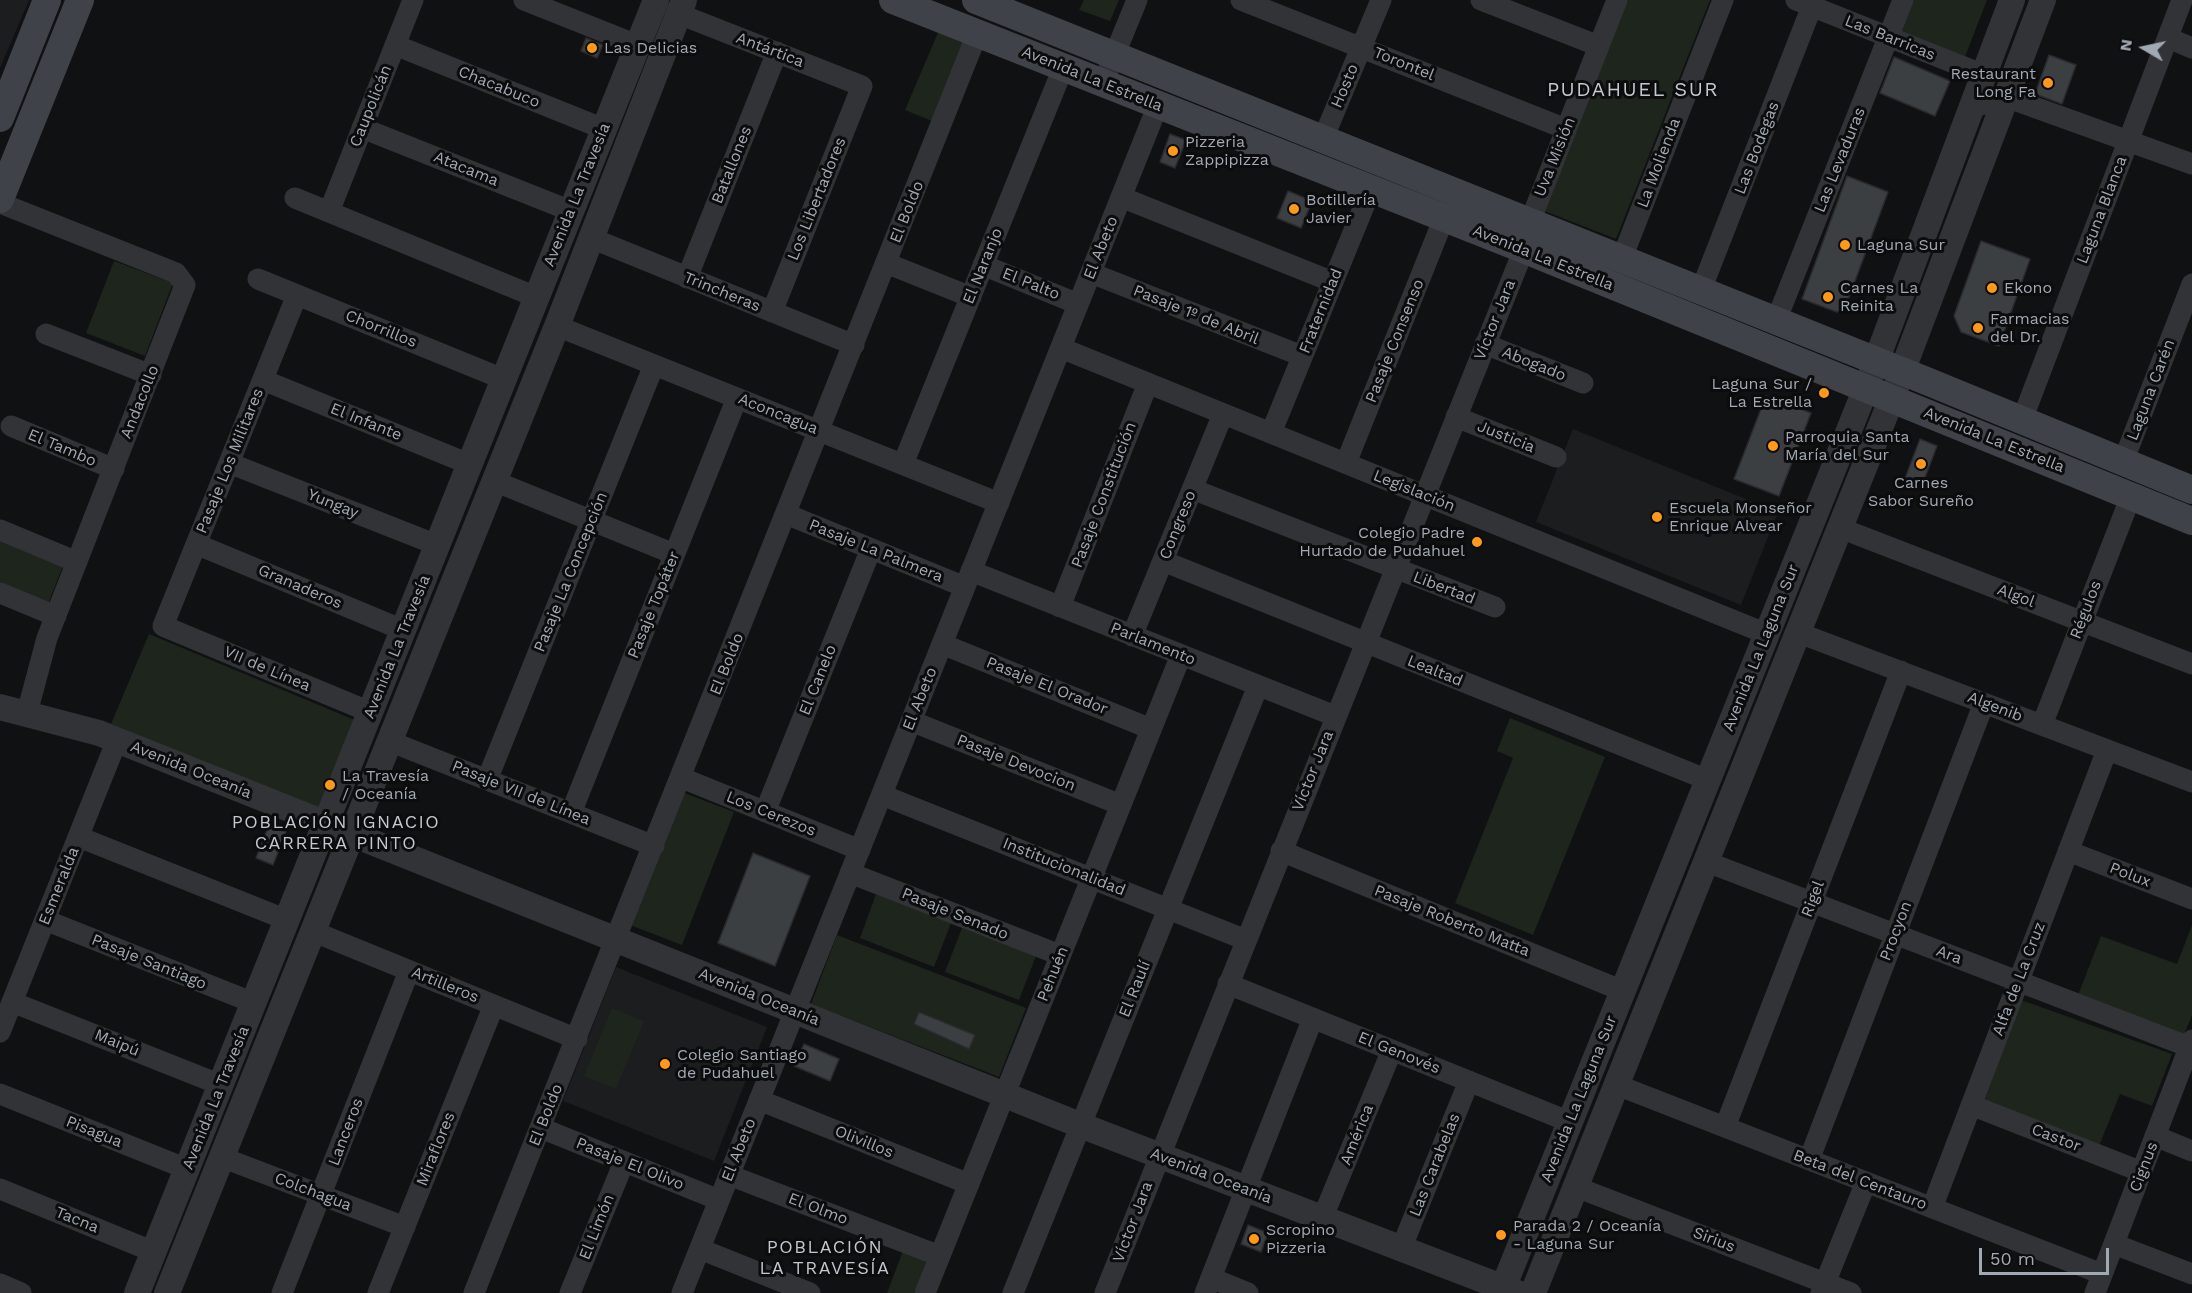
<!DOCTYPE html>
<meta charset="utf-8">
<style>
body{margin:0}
#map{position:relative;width:2192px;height:1293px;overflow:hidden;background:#101112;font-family:"Work Sans",sans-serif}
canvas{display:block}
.north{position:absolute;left:2114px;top:18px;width:60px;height:60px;-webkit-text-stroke:4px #0c0c0d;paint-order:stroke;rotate:279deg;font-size:16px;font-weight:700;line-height:24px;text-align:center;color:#a1a9b4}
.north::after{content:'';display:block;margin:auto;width:21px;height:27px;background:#a1a9b4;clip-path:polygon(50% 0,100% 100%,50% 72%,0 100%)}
.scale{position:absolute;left:1979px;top:1248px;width:130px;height:27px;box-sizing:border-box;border:3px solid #a1a9b4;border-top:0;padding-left:8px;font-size:18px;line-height:21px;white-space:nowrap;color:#a1a9b4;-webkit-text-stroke:4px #0c0c0d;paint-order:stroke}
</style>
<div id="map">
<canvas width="2192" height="1293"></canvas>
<div class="north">N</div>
<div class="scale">50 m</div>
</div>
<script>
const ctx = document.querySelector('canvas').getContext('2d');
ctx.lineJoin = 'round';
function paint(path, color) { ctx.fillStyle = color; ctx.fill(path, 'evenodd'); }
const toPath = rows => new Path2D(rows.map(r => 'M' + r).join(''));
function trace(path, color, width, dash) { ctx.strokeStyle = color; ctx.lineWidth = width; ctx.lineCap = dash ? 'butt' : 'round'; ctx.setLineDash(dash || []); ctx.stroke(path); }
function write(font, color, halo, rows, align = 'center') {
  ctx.font = font + ' "Work Sans",sans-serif'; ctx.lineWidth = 6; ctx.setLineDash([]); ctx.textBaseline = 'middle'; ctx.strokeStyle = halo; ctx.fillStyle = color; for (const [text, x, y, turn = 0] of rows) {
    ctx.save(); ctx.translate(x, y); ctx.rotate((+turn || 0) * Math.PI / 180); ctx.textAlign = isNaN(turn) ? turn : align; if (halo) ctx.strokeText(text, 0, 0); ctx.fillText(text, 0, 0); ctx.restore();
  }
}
paint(toPath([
 [0,0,29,0,0,68],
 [1573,429,1778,512,1741,605,1536,522],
 [616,967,767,1027,714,1161,563,1101]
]), '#1c1d1f');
paint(toPath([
 [1084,0,1119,0,1110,21,1079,10],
 [1625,0,1710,0,1616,239,1542,210],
 [1909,0,1987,0,1963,62,1894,36],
 [940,28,966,39,932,121,905,110],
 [114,261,173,283,145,356,86,333],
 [0,537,64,563,48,604,0,585],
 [149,634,357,721,317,810,111,724],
 [1510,718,1605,757,1533,935,1455,903,1513,758,1497,751],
 [682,792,734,812,682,945,630,925],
 [876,894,951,923,934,967,860,938],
 [2192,925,2192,1015,2184,1035,2078,995,2101,936,2177,964],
 [962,928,1036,956,1019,1000,945,972],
 [837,935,1026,1008,999,1077,811,1004],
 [2021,1000,2172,1054,2152,1106,2120,1094,2099,1146,1984,1102],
 [612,1008,644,1021,616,1089,584,1076],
 [903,1251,927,1260,914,1293,887,1293]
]), '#1d251d');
const building = toPath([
 [586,38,603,45,597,58,581,51,586,38],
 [2049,55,2076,65,2062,104,2035,94,2049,55],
 [1894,57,1950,81,1935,116,1880,93,1894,57],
 [1170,134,1186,140,1175,168,1160,162,1170,134],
 [1847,176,1888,192,1845,308,1837,312,1802,299,1847,176],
 [1288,191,1312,201,1301,228,1277,218,1288,191],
 [1981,241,2030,259,1999,346,1961,332,1954,316,1981,241],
 [1766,396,1811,413,1779,496,1734,479,1766,396],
 [1920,439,1937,446,1921,488,1904,481,1920,439],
 [269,825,286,832,273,865,256,858,269,825],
 [753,853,810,876,775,966,718,943,753,853],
 [919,1012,975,1035,969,1049,914,1024,919,1012],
 [804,1044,839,1059,830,1081,794,1066,804,1044],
 [1248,1225,1268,1233,1261,1252,1241,1244,1248,1225]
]);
paint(building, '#3c3f42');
trace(building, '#2a2b2e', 1.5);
trace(toPath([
 [524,0,637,45],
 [1241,0,1566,129],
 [1481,0,1599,46],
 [1796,0,1984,75],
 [679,14,862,86,772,312],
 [2168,38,2192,48],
 [395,45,604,129],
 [1103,83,1137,0],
 [1971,108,2006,97,2192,164],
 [362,128,571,211],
 [1323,139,1381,0],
 [1121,197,1333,282],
 [295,198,536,297],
 [0,203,176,273,185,285,47,638,27,713],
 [329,212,413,0],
 [591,238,854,345],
 [1622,258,1723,0],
 [886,263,971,297],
 [983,265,1078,304],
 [1091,273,1302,356],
 [687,278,777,52],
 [258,279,503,379],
 [1701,290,1812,6],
 [297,295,163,626,370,712],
 [1776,321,1903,0],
 [557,326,999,503],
 [46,334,151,375],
 [1485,344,1583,383],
 [1061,348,1767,634],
 [263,380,469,464],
 [1456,417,1556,457],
 [2022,420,2182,0],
 [11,426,114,469],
 [1271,433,1371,189],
 [2123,462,2192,284],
 [229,463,437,545],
 [1346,463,1444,218],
 [903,464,1063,68],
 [494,481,674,554],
 [1192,489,1495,607],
 [786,514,965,587],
 [1840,528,2192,664],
 [0,530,77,562],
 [196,544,403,630],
 [1163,561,1708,780],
 [971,571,1335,716],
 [0,593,56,616],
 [1060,607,1148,383],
 [1799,633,2192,782],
 [1132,636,1223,414],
 [942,644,1151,729],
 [911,721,1121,805],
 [2042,725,2131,496],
 [389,741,654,846],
 [682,778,860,850],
 [487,780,654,365],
 [882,795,1246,940],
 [765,812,871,549],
 [571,813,737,398],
 [79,837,287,920],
 [1281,851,1623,991],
 [2068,851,2192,899],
 [1707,862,2192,1048],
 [850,873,1060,955],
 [45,920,254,1003],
 [312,931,577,1039],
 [1228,984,1570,1122],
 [12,1002,221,1085],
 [0,1032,117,740],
 [1617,1085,2102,1274],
 [0,1094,187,1169],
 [759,1100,969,1184],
 [1971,1105,2142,1172],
 [1725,1127,1901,671],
 [541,1128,719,1200],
 [2155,1136,2192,1151],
 [221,1157,405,1227],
 [1809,1160,1984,703],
 [729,1175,940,1256],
 [1576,1187,1851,1293],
 [0,1189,154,1252],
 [1932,1208,2107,750],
 [1322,1219,1392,1050],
 [2114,1244,2192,1274],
 [700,1249,810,1293],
 [1401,1249,1469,1081],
 [1211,1278,1248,1293],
 [0,1284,21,1293],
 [282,1293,409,971],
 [378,1293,494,1005],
 [474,1293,977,34],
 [570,1293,624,1162],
 [682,1293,1158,105],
 [925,1293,1181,655],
 [1013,1293,1258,686],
 [1105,1293,1518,264,1535,209,1617,0],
 [1205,1293,1313,1018],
 [1821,1293,1866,1182],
 [2095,1293,2192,1040]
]), '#313337', 21);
trace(toPath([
 [0,707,99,733,1080,1125,1517,1293],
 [137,1293,656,0],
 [167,1293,557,326,684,0],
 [1501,1293,1866,388,2012,0],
 [1533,1293,1892,398,2043,0]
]), '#313337', 26);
trace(toPath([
 [893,0,1523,249,2192,521],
 [976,0,1929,382,2192,490],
 [0,118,47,0],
 [0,199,80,0]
]), '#3f4248', 28);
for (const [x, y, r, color] of [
 [592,48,6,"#ff991c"],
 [2048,83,6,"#ff991c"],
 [1173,151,6,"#ff991c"],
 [1294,209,6,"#ff991c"],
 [1845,245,6,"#ff991c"],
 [1992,288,6,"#ff991c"],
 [1828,297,6,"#ff991c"],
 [1978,328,6,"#ff991c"],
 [1824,393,6,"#ff991c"],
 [1773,446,6,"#ff991c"],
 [1921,464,6,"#ff991c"],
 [1657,517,6,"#ff991c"],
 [1477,542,6,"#ff991c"],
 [330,785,6,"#ff991c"],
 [665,1064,6,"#ff991c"],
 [1501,1235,6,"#ff991c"],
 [1254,1239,6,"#ff991c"]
]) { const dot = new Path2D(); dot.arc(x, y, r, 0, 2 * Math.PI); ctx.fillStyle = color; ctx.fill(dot); trace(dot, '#0c0c0d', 2); }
write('16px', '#a1a9b4', '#0c0c0d', [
 ["Las Barricas",1890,38,22],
 ["Antártica",770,50,21],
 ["Torontel",1404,64,22],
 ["Avenida La Estrella",1092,79,22],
 ["Hosto",1345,86,-67],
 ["Chacabuco",499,87,22],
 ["Caupolicán",371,106,-68],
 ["Las Bodegas",1757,148,-69],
 ["Uva Misión",1555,157,-68],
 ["Las Levaduras",1840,160,-68],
 ["La Molienda",1659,163,-69],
 ["Batallones",732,165,-68],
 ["Atacama",466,169,22],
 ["Avenida La Travesía",577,195,-68],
 ["Los Libertadores",817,199,-68],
 ["Laguna Blanca",2102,210,-69],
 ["El Boldo",907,212,-68],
 ["El Abeto",1101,248,-68],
 ["Avenida La Estrella",1543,258,22],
 ["El Naranjo",983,266,-68],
 ["El Palto",1031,284,22],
 ["Trincheras",722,292,22],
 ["Fraternidad",1321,311,-68],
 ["Pasaje 1º de Abril",1196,315,22],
 ["Víctor Jara",1495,320,-68],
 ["Chorrillos",381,329,22],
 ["Pasaje Consenso",1395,341,-68],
 ["Abogado",1534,364,22],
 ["Laguna Carén",2151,390,-69],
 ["Andacollo",140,402,-68],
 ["Aconcagua",778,414,22],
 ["El Infante",366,422,22],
 ["Justicia",1506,437,22],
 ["Avenida La Estrella",1994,440,22],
 ["El Tambo",62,448,23],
 ["Pasaje Los Militares",230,461,-68],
 ["Legislación",1414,491,22],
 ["Pasaje Constitución",1104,495,-69],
 ["Yungay",333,504,22],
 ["Congreso",1178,525,-68],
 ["Pasaje La Palmera",876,551,22],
 ["Pasaje La Concepción",571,572,-68],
 ["Granaderos",300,587,23],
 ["Libertad",1444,588,21],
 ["Algol",2016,596,21],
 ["Pasaje Topáter",654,605,-68],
 ["Régulos",2086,610,-69],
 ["Parlamento",1153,644,22],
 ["Avenida La Travesía",397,647,-68],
 ["Avenida La Laguna Sur",1761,648,-68],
 ["El Boldo",727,664,-68],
 ["VII de Línea",267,669,23],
 ["Lealtad",1435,671,22],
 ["El Canelo",818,680,-68],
 ["Pasaje El Orador",1047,686,22],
 ["El Abeto",920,699,-68],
 ["Algenib",1995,707,21],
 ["Pasaje Devocion",1016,763,22],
 ["Avenida Oceanía",191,770,22],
 ["Víctor Jara",1313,771,-68],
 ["Pasaje VII de Línea",521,793,22],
 ["Los Cerezos",771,814,22],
 ["Institucionalidad",1064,867,22],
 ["Polux",2130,875,21],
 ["Esmeralda",59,886,-68],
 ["Rigel",1813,899,-69],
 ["Pasaje Senado",955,914,22],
 ["Pasaje Roberto Matta",1452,921,22],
 ["Procyon",1896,931,-69],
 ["Ara",1949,955,21],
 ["Pasaje Santiago",149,962,22],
 ["Pehuén",1053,974,-68],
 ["Alfa de La Cruz",2019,979,-69],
 ["Artilleros",445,985,22],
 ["El Raulí",1135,989,-68],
 ["Avenida Oceanía",759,997,22],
 ["Maipú",117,1043,22],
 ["El Genovés",1399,1053,22],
 ["Avenida La Travesía",216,1098,-68],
 ["Avenida La Laguna Sur",1579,1099,-68],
 ["El Boldo",546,1115,-68],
 ["Pisagua",94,1132,22],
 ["Lanceros",346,1132,-69],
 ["América",1357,1135,-68],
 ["Castor",2056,1138,21],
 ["Olivillos",864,1142,22],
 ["Miraflores",436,1149,-68],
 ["El Abeto",739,1150,-68],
 ["Pasaje El Olivo",630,1164,22],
 ["Las Carabelas",1435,1165,-68],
 ["Cignus",2144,1167,-69],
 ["Avenida Oceanía",1211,1176,21],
 ["Beta del Centauro",1860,1180,21],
 ["Colchagua",313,1192,21],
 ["El Olmo",818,1209,21],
 ["Tacna",77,1220,22],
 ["Víctor Jara",1133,1222,-69],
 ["El Limón",597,1227,-68],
 ["Sirius",1714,1240,21]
]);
write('16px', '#a1a9b4', '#0c0c0d', [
 ["Las Delicias",604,48],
 ["Restaurant",2036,74,"right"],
 ["Long Fa",2036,92,"right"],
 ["Pizzeria",1185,142],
 ["Zappipizza",1185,160],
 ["Botillería",1306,200],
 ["Javier",1306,218],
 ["Laguna Sur",1857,245],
 ["Carnes La",1840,288],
 ["Reinita",1840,306],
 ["Ekono",2004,288],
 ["Farmacias",1990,319],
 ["del Dr.",1990,337],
 ["Laguna Sur /",1812,384,"right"],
 ["La Estrella",1812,402,"right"],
 ["Parroquia Santa",1785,437],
 ["María del Sur",1785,455],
 ["Carnes",1921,483,"center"],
 ["Sabor Sureño",1921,501,"center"],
 ["Escuela Monseñor",1669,508],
 ["Enrique Alvear",1669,526],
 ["Colegio Padre",1465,533,"right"],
 ["Hurtado de Pudahuel",1465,551,"right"],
 ["La Travesía",342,776],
 ["/ Oceanía",342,794],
 ["Colegio Santiago",677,1055],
 ["de Pudahuel",677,1073],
 ["Parada 2 / Oceanía",1513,1226],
 ["- Laguna Sur",1513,1244],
 ["Scropino",1266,1230],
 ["Pizzeria",1266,1248]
], 'left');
ctx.letterSpacing = '1.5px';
write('18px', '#c2c7d0', '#0c0c0d', [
 ["POBLACIÓN IGNACIO",336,823],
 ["CARRERA PINTO",336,844],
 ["POBLACIÓN",825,1248],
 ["LA TRAVESÍA",825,1269]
]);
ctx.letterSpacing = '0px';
ctx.letterSpacing = '1.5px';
write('20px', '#c2c7d0', '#0c0c0d', [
 ["PUDAHUEL SUR",1633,90]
]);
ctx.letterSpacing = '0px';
</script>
